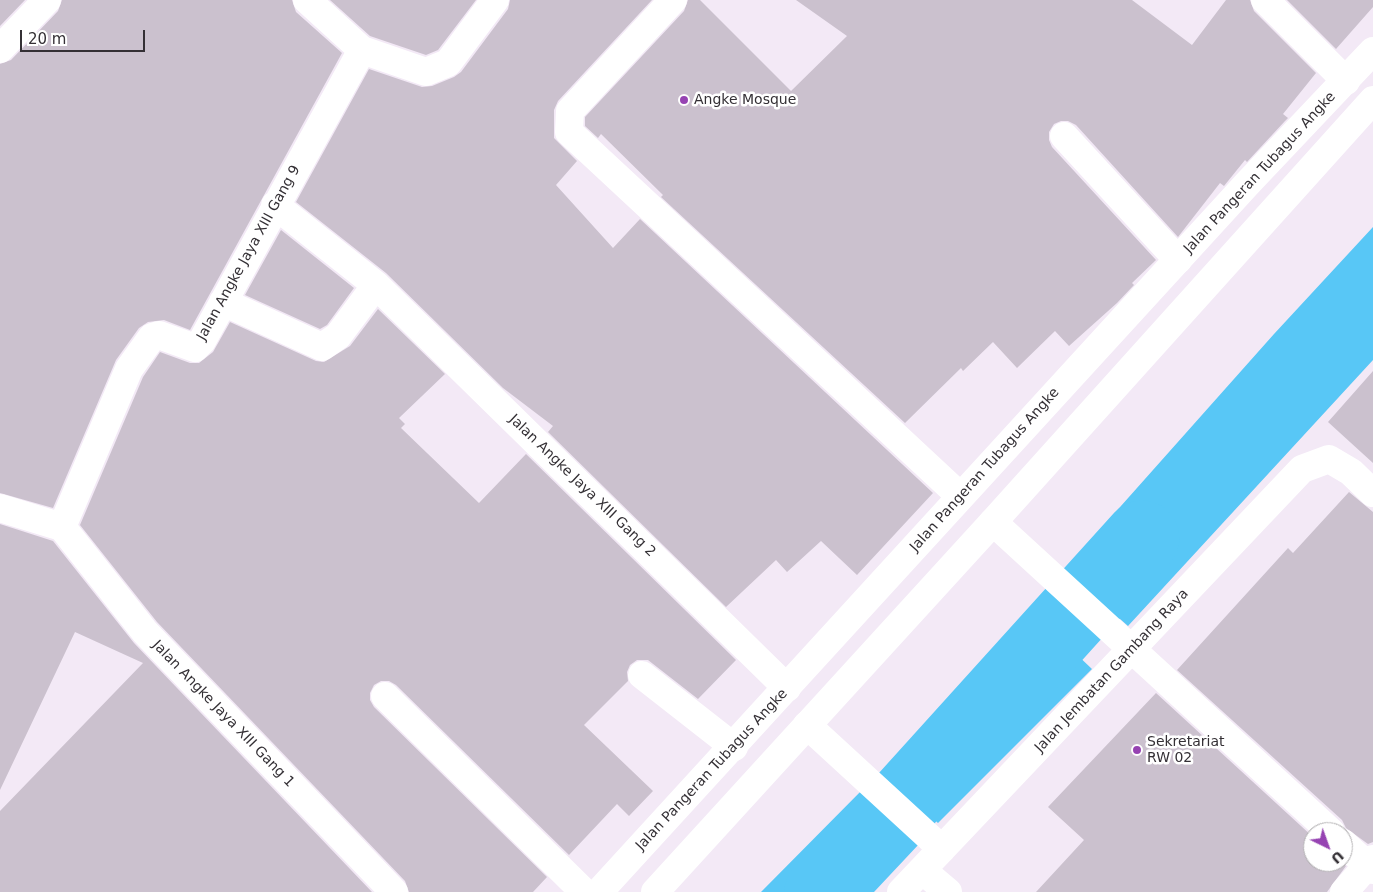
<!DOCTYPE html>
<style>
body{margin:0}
#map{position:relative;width:1373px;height:892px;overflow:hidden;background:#f3e9f6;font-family:"DejaVu Sans",sans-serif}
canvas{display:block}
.north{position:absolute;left:1303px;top:822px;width:50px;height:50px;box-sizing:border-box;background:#fff;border:1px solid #aeacae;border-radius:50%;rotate:138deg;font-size:14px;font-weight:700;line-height:20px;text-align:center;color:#343035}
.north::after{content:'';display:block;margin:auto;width:18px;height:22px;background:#9643b2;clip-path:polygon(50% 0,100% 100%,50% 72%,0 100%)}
.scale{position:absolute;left:20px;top:30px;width:125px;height:22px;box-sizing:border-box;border:2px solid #343035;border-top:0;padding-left:6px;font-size:15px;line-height:18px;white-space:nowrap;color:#343035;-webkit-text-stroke:4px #fff;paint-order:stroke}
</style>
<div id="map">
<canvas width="1373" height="892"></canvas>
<div class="north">U</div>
<div class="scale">20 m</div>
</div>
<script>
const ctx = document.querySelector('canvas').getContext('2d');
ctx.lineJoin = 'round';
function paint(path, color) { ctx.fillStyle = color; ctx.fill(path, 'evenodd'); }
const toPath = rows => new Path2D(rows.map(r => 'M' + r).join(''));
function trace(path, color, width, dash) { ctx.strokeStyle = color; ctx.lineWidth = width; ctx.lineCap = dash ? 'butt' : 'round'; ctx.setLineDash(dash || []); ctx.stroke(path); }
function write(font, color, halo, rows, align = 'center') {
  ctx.font = font + ' "DejaVu Sans",sans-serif'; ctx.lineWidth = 5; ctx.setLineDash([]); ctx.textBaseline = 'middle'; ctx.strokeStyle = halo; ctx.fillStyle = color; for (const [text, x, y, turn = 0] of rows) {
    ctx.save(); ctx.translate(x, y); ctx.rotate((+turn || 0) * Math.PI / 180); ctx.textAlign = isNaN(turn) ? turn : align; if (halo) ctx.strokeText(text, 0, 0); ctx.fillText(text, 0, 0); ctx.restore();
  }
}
paint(toPath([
 [1373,227,1373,360,1128,626,1064,570,1274,334],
 [1031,611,1092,669,938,823,885,774],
 [864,788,920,843,874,892,761,892]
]), '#58c7f6');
trace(toPath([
 [822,892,1142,538]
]), '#58c7f6', 75);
paint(toPath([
 [0,0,25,0,0,26],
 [62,0,292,0,296,12,342,53,190,330,164,320,148,322,139,328,116,360,53,508,0,493,0,64,11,60,58,11],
 [330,0,476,0,438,50,426,55,370,36],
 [510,0,652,0,558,101,554,110,554,138,577,161,556,185,613,248,640,219,933,493,857,575,821,541,787,572,776,560,726,607,548,432,553,426,503,388,386,273,296,202,369,69,422,87,432,86,454,77,461,72,508,9],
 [688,0,700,0,791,91,847,36,796,0,1132,0,1192,45,1226,0,1250,0,1254,11,1316,73,1283,114,1288,118,1285,121,1247,162,1245,160,1224,186,1220,183,1178,237,1076,125,1068,121,1061,121,1054,124,1049,132,1049,140,1052,147,1156,260,1132,283,1134,285,1117,303,1069,346,1055,331,1017,368,993,342,963,371,961,368,905,423,661,197,663,195,601,134,598,138,585,126,585,117,684,11],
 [1287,0,1373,0,1373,7,1336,49],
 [281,230,354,288,327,325,320,329,245,295],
 [378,309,445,374,399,418,405,424,401,428,479,503,526,454,736,660,698,699,648,660,637,660,630,665,627,672,628,681,584,725,653,791,629,816,617,804,569,855,396,685,389,681,381,681,374,685,370,693,370,700,374,707,547,877,533,892,409,892,405,881,157,622,80,525,143,377,160,352,190,363,199,363,213,352,230,322,316,361,324,362,350,346],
 [1373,371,1373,463,1328,422],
 [1349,492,1373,512,1373,842,1368,844,1346,828,1342,820,1177,670,1288,548,1293,553],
 [0,524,53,541,134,643,372,892,0,892,0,811,143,663,75,632,0,790],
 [1156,693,1313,837,1313,862,1341,862,1346,866,1327,892,1036,892,1084,840,1048,807]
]), '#cbc1ce');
trace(toPath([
 [673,0,570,111,569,132,960,496],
 [1265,0,1346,81],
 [0,49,47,0],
 [362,50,426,72,448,63,495,0],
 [1064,136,1178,260],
 [275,205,376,285,787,688],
 [223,302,322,347,338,336,376,285],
 [0,508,62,527],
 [993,522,1331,832],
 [62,527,129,369,152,337,159,335,195,348,202,341,362,50,307,0],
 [62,527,145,632,394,892],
 [642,675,734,747],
 [385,696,584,892],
 [807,725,942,849],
 [1343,843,1373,870],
 [922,870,948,892],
 [901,892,1302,469,1329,459,1351,472,1373,493],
 [1344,892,1373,859]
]), '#fff', 28);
trace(toPath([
 [599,892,1247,184,1373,51],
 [655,892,993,522,1373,100]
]), '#fff', 28);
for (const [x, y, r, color] of [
 [684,100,5,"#9643b2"],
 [1137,750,5,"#9643b2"]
]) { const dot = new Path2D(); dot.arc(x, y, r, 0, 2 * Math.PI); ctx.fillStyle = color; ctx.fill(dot); trace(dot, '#fff', 2); }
write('14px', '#343035', '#fff', [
 ["Angke Mosque",694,100],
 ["Sekretariat",1147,742],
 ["RW 02",1147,758]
], 'left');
write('14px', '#343035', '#fff', [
 ["Jalan Pangeran Tubagus Angke",1260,173,-47],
 ["Jalan Angke Jaya XIII Gang 9",249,253,-61],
 ["Jalan Pangeran Tubagus Angke",985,470,-48],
 ["Jalan Angke Jaya XIII Gang 2",582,486,44],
 ["Jalan Jembatan Gambang Raya",1112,671,-47],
 ["Jalan Angke Jaya XIII Gang 1",223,714,46],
 ["Jalan Pangeran Tubagus Angke",712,770,-47]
]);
</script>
